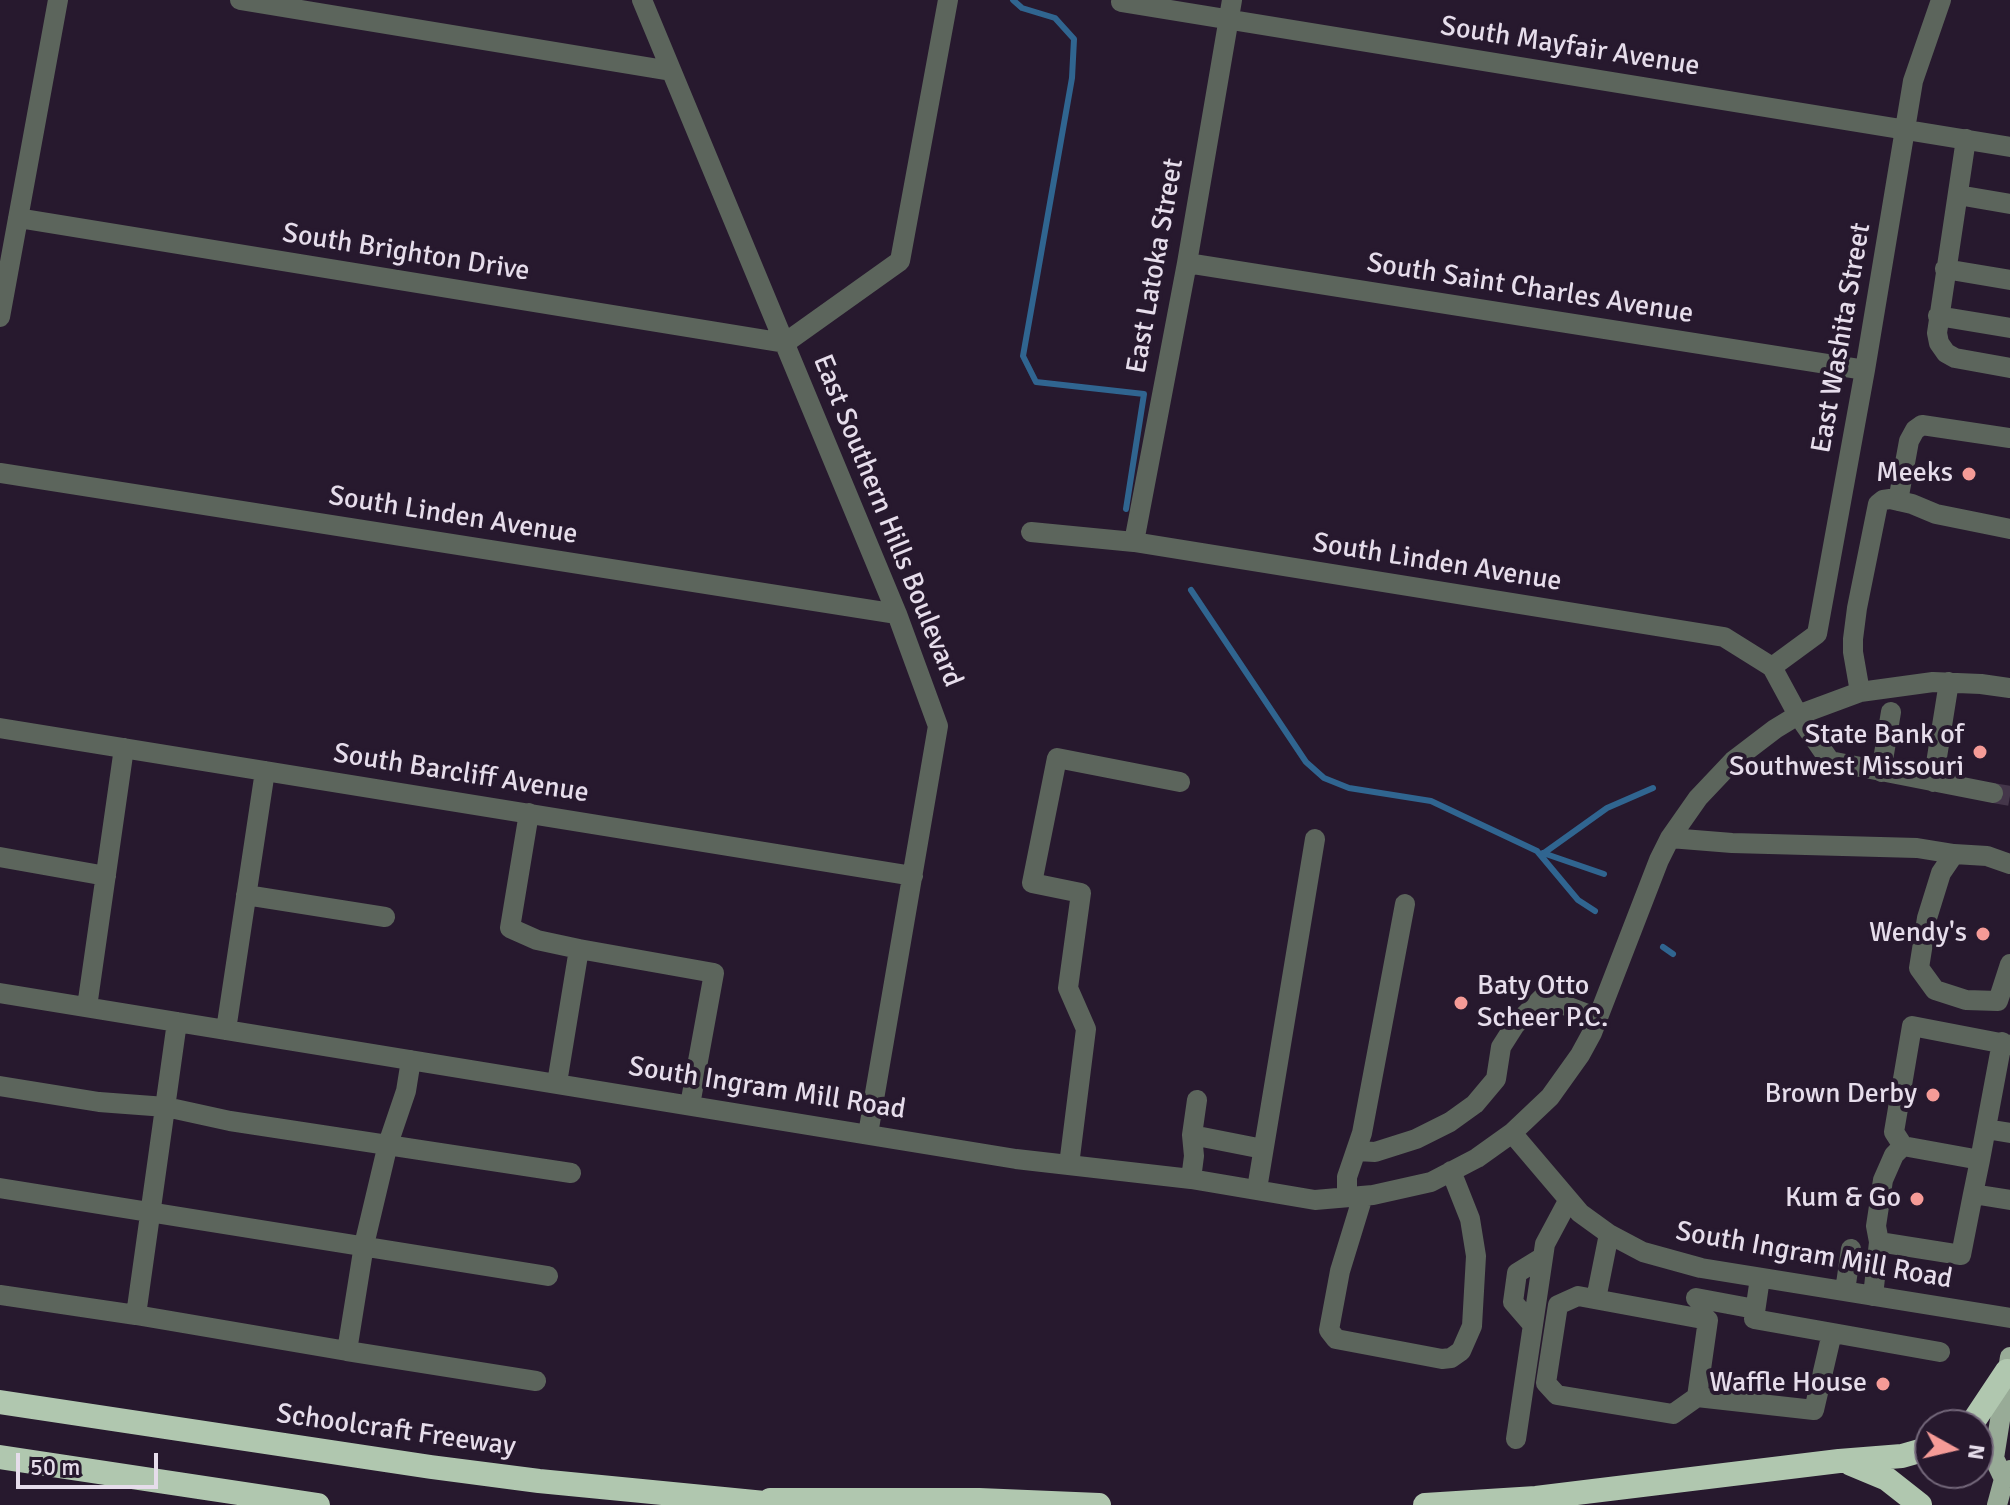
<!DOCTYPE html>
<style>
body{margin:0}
#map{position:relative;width:2010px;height:1505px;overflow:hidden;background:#27192e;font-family:Signika,sans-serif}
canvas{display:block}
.north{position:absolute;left:1914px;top:1409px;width:80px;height:80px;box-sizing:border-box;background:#27192e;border:2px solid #73677a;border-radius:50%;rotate:98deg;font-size:22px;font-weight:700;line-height:32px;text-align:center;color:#e6ddeb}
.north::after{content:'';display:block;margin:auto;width:28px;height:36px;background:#f59b97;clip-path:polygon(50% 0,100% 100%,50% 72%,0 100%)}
.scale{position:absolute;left:16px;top:1453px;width:142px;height:36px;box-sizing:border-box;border:4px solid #e6ddeb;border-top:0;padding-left:10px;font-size:24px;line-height:28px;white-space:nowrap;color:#e6ddeb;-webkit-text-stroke:6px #27192e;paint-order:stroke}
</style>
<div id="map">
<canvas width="2010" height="1505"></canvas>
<div class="north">N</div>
<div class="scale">50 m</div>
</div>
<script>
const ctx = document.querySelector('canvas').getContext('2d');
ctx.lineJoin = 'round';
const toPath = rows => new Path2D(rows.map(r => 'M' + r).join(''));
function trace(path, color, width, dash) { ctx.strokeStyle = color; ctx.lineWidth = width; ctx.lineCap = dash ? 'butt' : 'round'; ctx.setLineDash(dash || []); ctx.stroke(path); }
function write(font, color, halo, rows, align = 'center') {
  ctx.font = font + ' Signika,sans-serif'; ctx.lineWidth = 8; ctx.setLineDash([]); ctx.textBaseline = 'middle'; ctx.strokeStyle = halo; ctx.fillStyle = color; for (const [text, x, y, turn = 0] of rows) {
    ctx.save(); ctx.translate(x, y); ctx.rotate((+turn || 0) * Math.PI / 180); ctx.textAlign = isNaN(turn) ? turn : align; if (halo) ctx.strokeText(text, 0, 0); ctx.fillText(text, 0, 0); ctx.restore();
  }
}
trace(toPath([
 [1013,0,1022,8,1055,18,1074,39,1072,78,1023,356,1036,382,1144,394,1126,509],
 [1191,590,1306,762,1324,778,1349,788,1431,801,1537,851,1578,900,1595,911],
 [1543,853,1604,874],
 [1544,853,1607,808,1653,788],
 [1663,947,1673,954]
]), '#306590', 6);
trace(toPath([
 [1993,793,2010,796]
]), '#44364a', 20, [20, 10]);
trace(toPath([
 [240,0,671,71],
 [642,0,897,614,938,726,868,1134],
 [1121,2,2010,147],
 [1966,139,1937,333,1939,343,1946,353,1955,358,2010,368],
 [1958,195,2010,204],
 [18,218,785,343,900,261,948,0],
 [1187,263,1865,370],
 [1945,269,2010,280],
 [1938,316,2010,328],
 [0,317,58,0],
 [0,473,897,614],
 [1898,501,1909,441,1915,430,1922,425,2010,438],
 [1031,532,1134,542,1724,637,1772,667,1798,715,1830,761,1993,793],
 [1134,542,1187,263,1232,0],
 [1772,667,1817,634,1865,370,1913,81,1941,0],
 [1860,692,1853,652,1853,639,1857,608,1878,504,1883,500,1890,499,1912,504,1936,514,2010,529],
 [0,728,913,876],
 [1881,772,1891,712],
 [1933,782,1949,682],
 [529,813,510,928,537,940,579,949],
 [1670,838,1732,843,1917,848,1954,854],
 [0,857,106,876],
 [2010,864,1987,856,1954,854,1941,873,1927,918,1919,968,1935,990,1966,1000,1998,1001,2010,964],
 [246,895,385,917],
 [0,993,1016,1159,1191,1179,1315,1200,1373,1195,1431,1182,1477,1158,1512,1133,1550,1097,1580,1055,1592,1033,1659,860,1670,838,1698,798,1733,761,1775,729,1798,715,1860,692,1933,682,1981,684,2010,688],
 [87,1007,124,748],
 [226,1030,265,771],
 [2010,1045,1912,1026,1894,1132,1903,1146,1980,1160,1973,1194,2010,1200],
 [557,1083,579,949,714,973,690,1105],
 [0,1086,99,1102,166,1107,230,1121,571,1173],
 [1986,1129,2010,1133],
 [1512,1133,1580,1213,1609,1234,1643,1252,1701,1268,2010,1318],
 [1192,1135,1263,1149],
 [1357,1151,1375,1152,1416,1139,1450,1122,1475,1104,1496,1079,1501,1047,1515,1025,1543,997,1598,1018],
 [1980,1160,2002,1042],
 [1069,1165,1086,1029,1068,988,1081,893,1032,883,1057,758,1180,782],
 [1191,1179,1194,1156,1192,1135,1197,1100],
 [0,1188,548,1276],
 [1257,1189,1315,839],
 [1363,1196,1340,1271,1329,1330,1336,1339,1442,1359,1451,1358,1461,1351,1472,1326,1476,1256,1470,1219,1451,1171],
 [1347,1197,1347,1177,1362,1133,1405,904],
 [1879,1242,1961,1255,1973,1194],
 [1760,1278,1754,1319,1940,1352],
 [1845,1291,1851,1249],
 [0,1295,136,1315,177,1022],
 [1873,1296,1879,1242,1876,1226,1883,1180,1894,1155,1903,1146],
 [1696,1298,1755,1309],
 [1596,1299,1609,1234],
 [136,1315,347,1351,364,1245,388,1144,406,1091,411,1060],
 [1532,1324,1513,1302,1517,1273,1543,1257],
 [347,1351,536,1381],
 [1697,1397,1673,1414,1557,1395,1546,1383,1558,1305,1578,1296,1708,1320,1697,1397,1814,1410,1832,1333],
 [1516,1439,1545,1244,1568,1201]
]), '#5c655c', 20);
trace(toPath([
 [2004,1479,1994,1458,2010,1357],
 [1997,1505,2004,1479,2010,1470]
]), '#98ab97', 20);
trace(toPath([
 [0,1402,431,1467,539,1481,785,1505],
 [1971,1425,2007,1371],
 [0,1457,318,1505],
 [1851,1464,1887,1479,1920,1505],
 [770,1500,979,1500,1099,1505],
 [1425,1505,1536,1498,1839,1461,1902,1456,1930,1448]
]), '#b0c7af', 24);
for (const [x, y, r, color] of [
 [1969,474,8,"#f59b97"],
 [1980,752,8,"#f59b97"],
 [1983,934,8,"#f59b97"],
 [1461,1003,8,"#f59b97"],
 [1933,1095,8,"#f59b97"],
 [1917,1199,8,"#f59b97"],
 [1883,1384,8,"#f59b97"]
]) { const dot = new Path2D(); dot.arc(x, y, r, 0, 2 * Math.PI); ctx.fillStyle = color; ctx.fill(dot); trace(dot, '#27192e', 3); }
write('28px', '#e6ddeb', '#27192e', [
 ["South Mayfair Avenue",1570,47,9],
 ["South Brighton Drive",406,253,9],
 ["East Latoka Street",1156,266,-80],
 ["South Saint Charles Avenue",1530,289,9],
 ["East Washita Street",1842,338,-80],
 ["South Linden Avenue",453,516,9],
 ["East Southern Hills Boulevard",887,521,68],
 ["South Linden Avenue",1437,563,9],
 ["South Barcliff Avenue",461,774,9],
 ["South Ingram Mill Road",767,1089,9],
 ["South Ingram Mill Road",1814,1256,10],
 ["Schoolcraft Freeway",396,1431,8]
]);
write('28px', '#e6ddeb', '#27192e', [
 ["Meeks",1953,474],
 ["State Bank of",1964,736],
 ["Southwest Missouri",1964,768],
 ["Wendy's",1967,934],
 ["Baty Otto",1477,987,"left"],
 ["Scheer P.C.",1477,1019,"left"],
 ["Brown Derby",1917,1095],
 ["Kum & Go",1901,1199],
 ["Waffle House",1867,1384]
], 'right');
</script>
